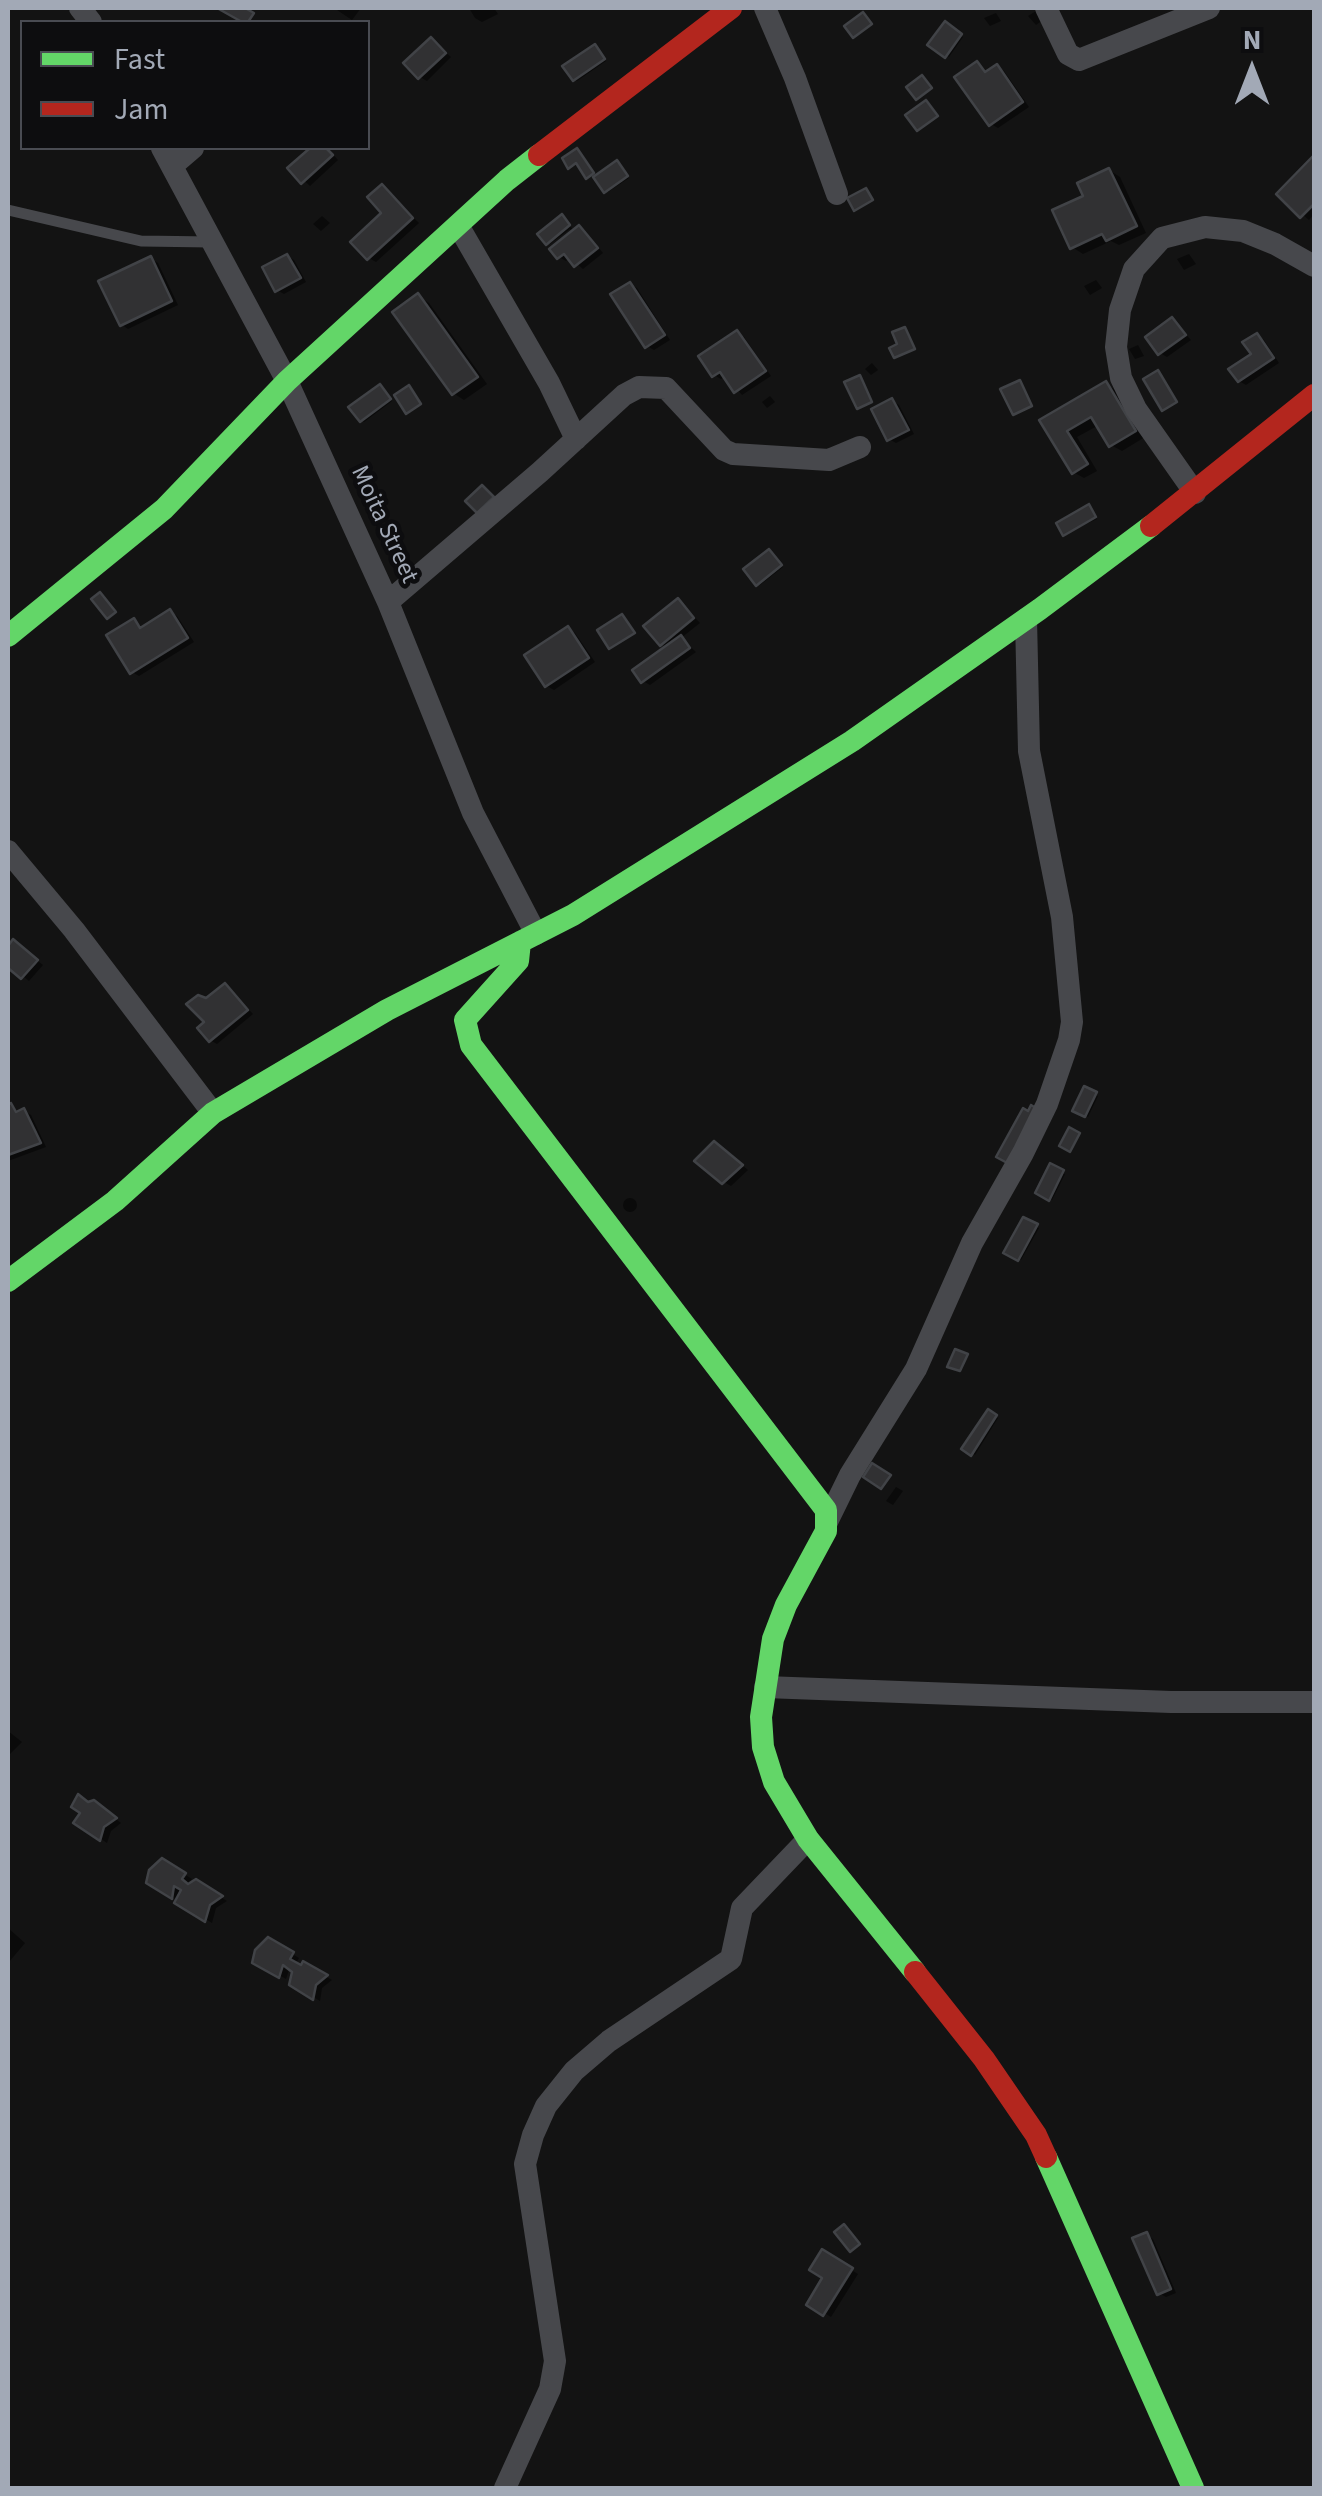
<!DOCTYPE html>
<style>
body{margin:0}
#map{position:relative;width:1322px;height:2496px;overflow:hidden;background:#131313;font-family:"Source Sans 3",sans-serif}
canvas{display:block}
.frame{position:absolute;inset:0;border:10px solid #a2a9b6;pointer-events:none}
.legend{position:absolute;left:20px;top:20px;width:350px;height:130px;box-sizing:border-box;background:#0d0d0f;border:2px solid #494b52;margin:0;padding:12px 18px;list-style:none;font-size:30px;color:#a2a9b6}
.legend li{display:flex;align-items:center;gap:20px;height:50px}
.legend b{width:50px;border:2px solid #494b52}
.north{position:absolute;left:1202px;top:20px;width:100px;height:100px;-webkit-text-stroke:8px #0d0d0f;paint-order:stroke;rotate:0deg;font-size:28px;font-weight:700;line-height:40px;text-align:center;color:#a2a9b6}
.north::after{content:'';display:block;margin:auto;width:35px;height:45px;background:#a2a9b6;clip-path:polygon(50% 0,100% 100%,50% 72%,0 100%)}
</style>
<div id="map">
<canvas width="1322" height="2496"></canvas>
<div class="frame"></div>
<ul class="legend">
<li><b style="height:12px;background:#63d668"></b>Fast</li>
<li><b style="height:12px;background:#b3261e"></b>Jam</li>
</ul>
<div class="north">N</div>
</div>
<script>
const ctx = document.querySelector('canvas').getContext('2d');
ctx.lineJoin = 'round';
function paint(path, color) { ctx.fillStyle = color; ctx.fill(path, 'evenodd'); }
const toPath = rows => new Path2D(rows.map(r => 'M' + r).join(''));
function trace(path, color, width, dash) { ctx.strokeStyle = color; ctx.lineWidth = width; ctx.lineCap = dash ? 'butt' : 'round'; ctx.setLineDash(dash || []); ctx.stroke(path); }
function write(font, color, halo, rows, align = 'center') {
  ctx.font = font + ' "Source Sans 3",sans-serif'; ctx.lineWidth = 9; ctx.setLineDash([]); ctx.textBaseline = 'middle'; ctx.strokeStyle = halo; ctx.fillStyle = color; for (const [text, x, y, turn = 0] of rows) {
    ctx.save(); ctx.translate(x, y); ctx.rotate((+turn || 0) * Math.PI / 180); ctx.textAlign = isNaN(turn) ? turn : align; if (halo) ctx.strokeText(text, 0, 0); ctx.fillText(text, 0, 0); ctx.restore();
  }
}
paint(toPath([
 [334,8,361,8,352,20],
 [469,8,494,8,498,14,482,22,475,18],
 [1036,11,1043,20,1036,25,1028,16],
 [996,13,1001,21,990,26,984,18],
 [945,24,963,37,949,57,931,45],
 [431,40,451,57,427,81,420,77],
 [597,48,606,61,577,81,574,80],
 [978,64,988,73,997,67,1004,71,1029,107,998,128,991,124],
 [314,148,327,148,338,160,310,186,291,168],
 [1314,159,1314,214,1309,220,1279,194],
 [619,165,629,178,608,192,606,191],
 [1109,170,1120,177,1146,233,1119,245,1111,241,1083,254,1072,247,1087,197],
 [382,187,419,223,376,262,369,258,385,214],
 [322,216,330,223,321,231,313,224],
 [564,219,574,231,579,228,586,232,603,253,583,269,570,258,566,261,559,257,573,233,570,229,550,244,547,243],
 [1189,254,1196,264,1184,270,1177,259],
 [287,256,294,260,306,282,284,294,277,290],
 [151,259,158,263,178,305,128,329,122,325],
 [1096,280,1102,288,1090,295,1084,286],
 [630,284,637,288,670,340,654,350,647,346],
 [418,296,429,303,487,384,464,400,453,393],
 [1172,320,1191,340,1167,357,1160,353],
 [737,333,744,337,771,376,742,395,726,376,721,379,714,375],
 [1257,336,1264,340,1279,363,1246,385,1239,381,1254,355],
 [1138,345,1144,356,1135,359,1129,349],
 [872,363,878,370,871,375,865,369],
 [1106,384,1117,391,1145,437,1122,451,1111,445,1099,425,1077,437,1097,471,1084,478,1073,472,1043,421],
 [383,388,392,401,364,422,361,420],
 [770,396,775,402,767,408,762,402],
 [892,401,899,405,914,434,896,443,889,439],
 [1091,508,1097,519,1065,534],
 [772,553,783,567,760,585,757,584],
 [679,601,700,623,681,638,696,652,650,685,643,681,668,648,661,644],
 [170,612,177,616,194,642,139,676,132,672,134,620,144,629],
 [568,629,575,633,595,662,554,690,547,686],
 [14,942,43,965,29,981,8,964,8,949],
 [226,986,253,1014,217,1044,210,1040,207,1001],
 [1085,1089,1098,1096,1088,1117,1075,1110],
 [11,1106,20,1113,24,1111,31,1115,46,1147,8,1161,8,1131,13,1128,8,1117,8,1107],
 [721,1148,748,1170,731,1186,724,1182],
 [1051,1167,1065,1174,1052,1200,1038,1192],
 '623 1205a7 7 0 1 1 14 0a7 7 0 1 1-14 0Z',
 [1024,1220,1039,1228,1021,1260,1007,1252],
 [989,1412,998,1418,975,1455,965,1448],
 [896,1487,903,1491,893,1505,886,1501],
 [8,1731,22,1742,8,1756],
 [90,1805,101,1807,121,1823,111,1831,107,1843,76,1822],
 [163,1861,192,1879,185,1889,196,1882,227,1901,216,1908,212,1923,149,1882],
 [8,1928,25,1943,9,1962,8,1961],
 [269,1940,299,1958,295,1965,302,1968,304,1964,332,1980,322,1988,320,2001,292,1984,295,1971,290,1967,286,1979,255,1961],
 [1146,2235,1153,2239,1176,2293,1166,2297,1159,2293],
 [823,2253,858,2274,831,2317,809,2304,826,2277]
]), '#0007');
const building = toPath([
 [217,8,245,8,254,13,248,22,242,22,217,8],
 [863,12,872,24,853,38,844,26,863,12],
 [945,21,962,34,945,58,927,45,945,21],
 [431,37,446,53,418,79,403,63,431,37],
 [595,44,605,59,573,81,562,66,595,44],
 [977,61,985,72,997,64,1023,102,989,126,954,77,977,61],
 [922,75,932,88,916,100,906,87,922,75],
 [926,100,938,116,917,131,905,115,926,100],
 [310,148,326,148,333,155,301,184,287,168,310,148],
 [577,148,594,173,586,179,576,163,568,169,562,158,577,148],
 [1314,155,1314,204,1300,218,1276,194,1314,155],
 [617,160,628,176,604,193,593,177,617,160],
 [1109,168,1137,226,1106,241,1102,234,1070,249,1052,210,1083,196,1077,183,1109,168],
 [382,184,413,218,367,260,350,242,381,213,367,197,382,184],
 [866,188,873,200,854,211,847,198,866,188],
 [562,214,570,225,546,245,537,234,562,214],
 [579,225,598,248,574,267,564,254,557,259,549,249,579,225],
 [287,254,301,278,275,292,262,267,287,254],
 [151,256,172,301,120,326,98,281,151,256],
 [630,282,665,335,645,348,610,294,630,282],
 [418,293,478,377,452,395,392,312,418,293],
 [1172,317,1186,335,1158,355,1145,337,1172,317],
 [905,327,915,349,894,358,889,348,897,344,892,332,905,327],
 [737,330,766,371,734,393,720,372,712,377,698,356,737,330],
 [1257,333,1274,358,1238,382,1228,369,1251,354,1242,342,1257,333],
 [1158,370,1177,402,1162,411,1143,379,1158,370],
 [860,375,872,402,857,409,844,382,860,375],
 [1020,380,1032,406,1013,415,1000,389,1020,380],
 [1106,381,1136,431,1109,447,1091,417,1067,431,1088,464,1072,474,1039,420,1106,381],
 [380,384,391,399,360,422,348,407,380,384],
 [409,385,421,404,406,414,394,395,409,385],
 [892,398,909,430,887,441,871,409,892,398],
 [482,485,494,497,477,513,465,501,482,485],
 [1089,504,1096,517,1063,536,1056,523,1089,504],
 [769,549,782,565,756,586,743,569,769,549],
 [100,592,116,612,107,619,91,599,100,592],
 [678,598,694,618,660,646,643,626,678,598],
 [170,609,188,638,130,674,106,635,134,618,140,628,170,609],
 [622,614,635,633,609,649,597,630,622,614],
 [568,626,589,658,545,687,524,655,568,626],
 [681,635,690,648,641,683,632,670,681,635],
 [13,939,38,960,21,979,8,968,8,946,13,939],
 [225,983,248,1010,209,1042,197,1028,204,1022,186,1004,198,995,206,998,225,983],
 [1084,1086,1097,1092,1085,1117,1072,1111,1084,1086],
 [11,1103,16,1112,24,1108,41,1143,8,1155,8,1105,11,1103],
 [1031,1105,1041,1111,1011,1165,996,1157,1023,1108,1028,1111,1031,1105],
 [1069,1127,1080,1133,1070,1152,1059,1146,1069,1127],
 [714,1141,743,1165,722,1184,694,1161,714,1141],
 [1050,1163,1064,1170,1049,1201,1035,1193,1050,1163],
 [1023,1217,1038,1224,1018,1261,1003,1253,1023,1217],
 [955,1349,968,1354,960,1371,947,1367,955,1349],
 [988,1409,997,1415,971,1456,961,1449,988,1409],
 [872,1463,891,1475,881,1489,863,1477,872,1463],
 [78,1794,88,1802,94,1800,117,1818,104,1827,100,1841,73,1823,80,1813,71,1807,78,1794],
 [162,1858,186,1873,182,1879,188,1884,196,1879,223,1896,210,1905,205,1922,174,1903,181,1890,174,1886,172,1899,146,1883,149,1870,162,1858],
 [268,1937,294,1952,290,1959,301,1965,303,1961,328,1975,316,1985,313,2000,289,1985,292,1972,283,1965,279,1978,252,1963,255,1950,268,1937],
 [844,2224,860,2244,850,2252,834,2232,844,2224],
 [1147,2232,1171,2289,1157,2295,1132,2238,1147,2232],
 [822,2249,853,2268,823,2316,806,2305,822,2278,809,2270,822,2249]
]);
paint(building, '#313133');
trace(building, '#414347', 2.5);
trace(toPath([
 [8,210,141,241,211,242]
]), '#47484c', 11);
trace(toPath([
 [80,8,91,22],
 [765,8,795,78,837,194],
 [1046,8,1068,54,1079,60,1209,8],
 [162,148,287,381,388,602,473,813,536,934],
 [172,166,193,148],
 [459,227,549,383,576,439],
 [1195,493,1136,409,1121,378,1116,347,1120,310,1134,269,1162,238,1205,227,1243,231,1275,244,1314,266],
 [388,602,540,472,624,395,639,387,666,388,724,450,733,454,829,460,860,447],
 [8,851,74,930,213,1113],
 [827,1522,850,1475,916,1369,972,1243,1023,1153,1047,1104,1069,1040,1072,1022,1062,917,1029,751,1026,619],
 [765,1687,1171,1702,1314,1702],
 [505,2488,550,2389,555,2361,525,2164,533,2135,546,2106,574,2071,609,2041,731,1959,742,1908,808,1839]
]), '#47484c', 22);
trace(toPath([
 [8,636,164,509,287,381,507,180,539,155],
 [520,942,518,961,465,1020,471,1045,826,1510,826,1531,786,1605,773,1639,761,1717,763,1747,774,1782,808,1839,915,1972],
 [8,1281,115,1201,213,1113,387,1010,573,915,852,741,1040,609,1151,526],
 [1046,2157,1193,2488]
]), '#63d668', 22);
trace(toPath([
 [539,155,731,8],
 [1151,526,1314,395],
 [915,1972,984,2059,1036,2135,1046,2157]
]), '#b3261e', 22);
write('25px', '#a2a9b6', '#0d0d0f', [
 ["Moita Street",383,525,65]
]);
</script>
